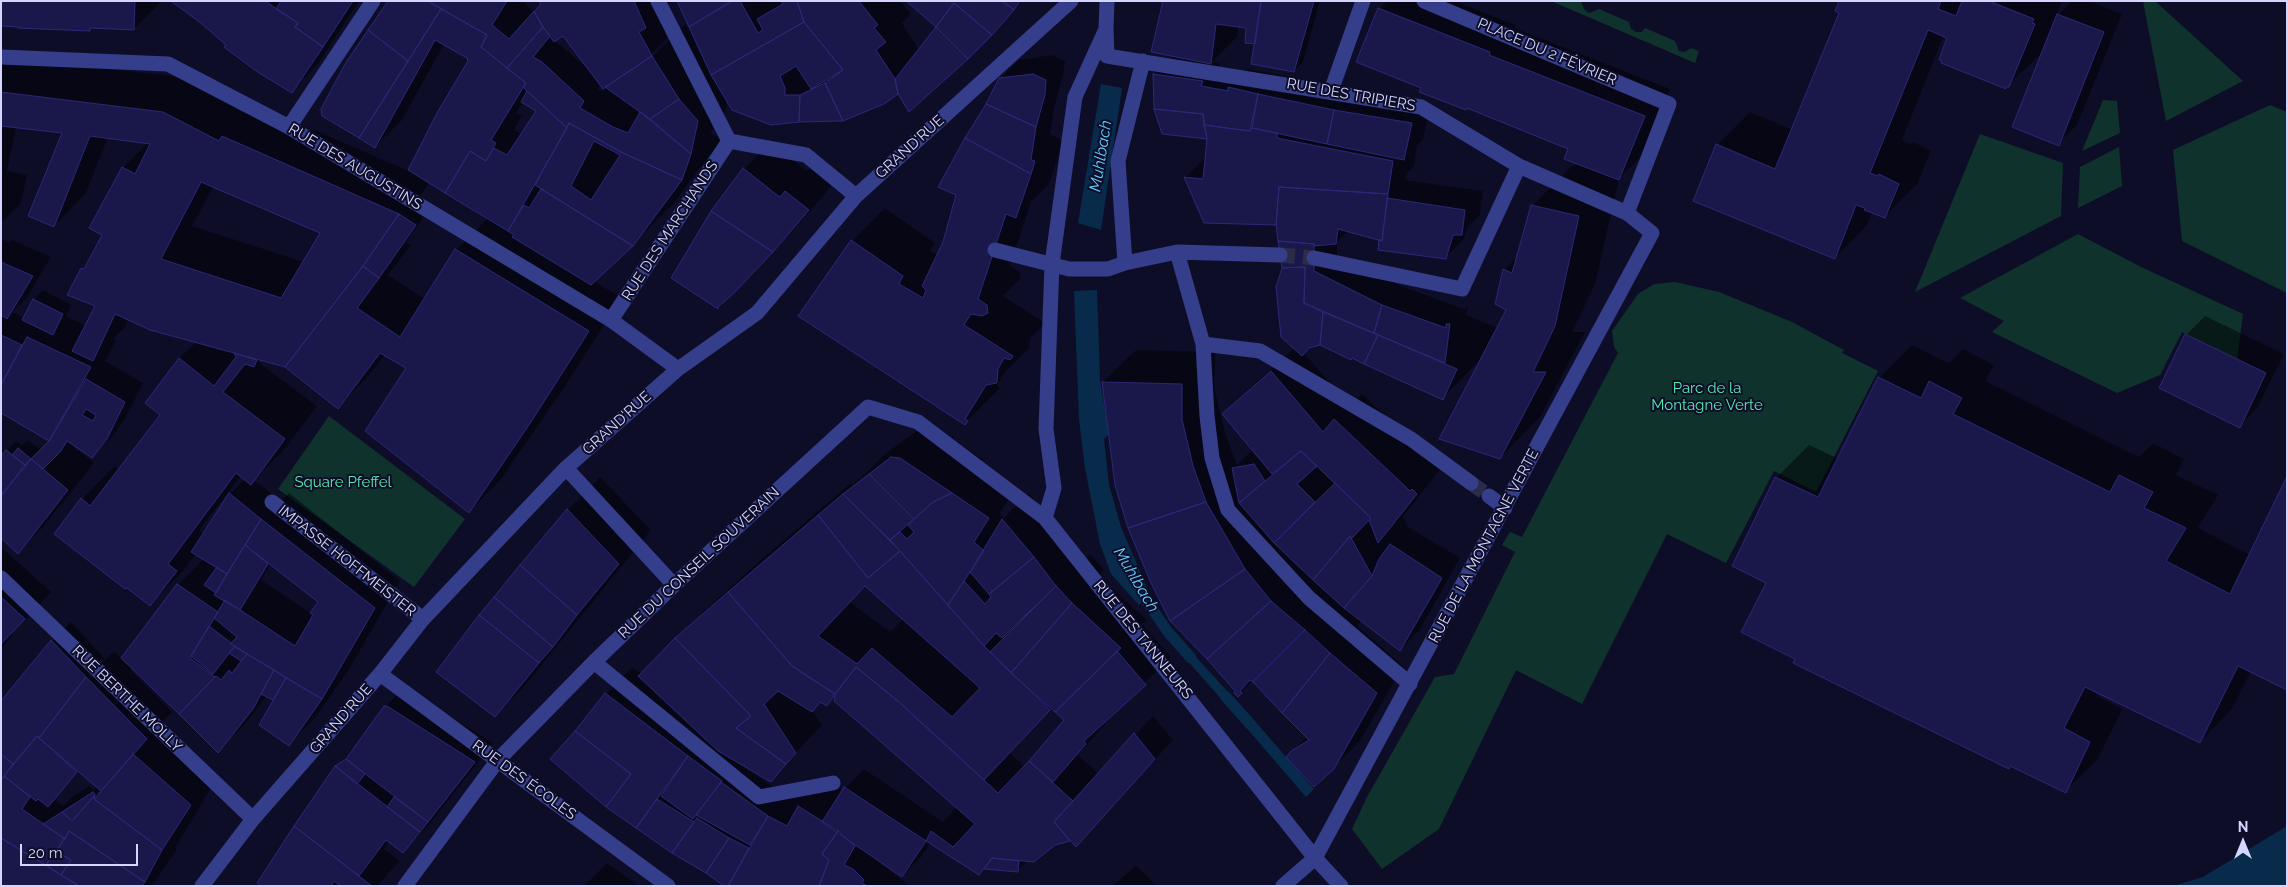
<!DOCTYPE html>
<meta charset="utf-8">
<style>
body{margin:0}
#map{position:relative;width:2288px;height:887px;overflow:hidden;background:#0e0d28;font-family:Raleway,sans-serif}
canvas{display:block}
.frame{position:absolute;inset:0;border:2px solid #d4d6ff;pointer-events:none}
.north{position:absolute;left:2218px;top:817px;width:50px;height:50px;-webkit-text-stroke:4px #0e0d28;paint-order:stroke;rotate:0deg;font-size:14px;font-weight:700;line-height:20px;text-align:center;color:#d4d6ff}
.north::after{content:'';display:block;margin:auto;width:18px;height:22px;background:#d4d6ff;clip-path:polygon(50% 0,100% 100%,50% 72%,0 100%)}
.scale{position:absolute;left:20px;top:844px;width:118px;height:22px;box-sizing:border-box;border:2px solid #d4d6ff;border-top:0;padding-left:6px;font-size:15px;line-height:18px;white-space:nowrap;color:#d4d6ff;-webkit-text-stroke:4px #0e0d28;paint-order:stroke}
</style>
<div id="map">
<canvas width="2288" height="887"></canvas>
<div class="frame"></div>
<div class="north">N</div>
<div class="scale">20 m</div>
</div>
<script>
const ctx = document.querySelector('canvas').getContext('2d');
ctx.lineJoin = 'round';
function paint(path, color) { ctx.fillStyle = color; ctx.fill(path, 'evenodd'); }
const toPath = rows => new Path2D(rows.map(r => 'M' + r).join(''));
function trace(path, color, width, dash) { ctx.strokeStyle = color; ctx.lineWidth = width; ctx.lineCap = dash ? 'butt' : 'round'; ctx.setLineDash(dash || []); ctx.stroke(path); }
function write(font, color, halo, rows, align = 'center') {
  ctx.font = font + ' Raleway,sans-serif'; ctx.lineWidth = 4; ctx.setLineDash([]); ctx.textBaseline = 'middle'; ctx.strokeStyle = halo; ctx.fillStyle = color; for (const [text, x, y, turn = 0] of rows) {
    ctx.save(); ctx.translate(x, y); ctx.rotate((+turn || 0) * Math.PI / 180); ctx.textAlign = isNaN(turn) ? turn : align; if (halo) ctx.strokeText(text, 0, 0); ctx.fillText(text, 0, 0); ctx.restore();
  }
}
paint(toPath([
 [1551,1,1581,1,1584,9,1589,13,1599,9,1629,22,1631,29,1636,32,1642,32,1645,28,1675,41,1679,51,1685,52,1691,48,1699,51,1695,63],
 [2143,1,2155,1,2243,81,2166,121],
 [2103,100,2117,101,2120,133,2082,151],
 [2270,105,2287,112,2287,293,2182,241,2173,150],
 [1980,134,2063,163,2061,216,1915,292],
 [2119,147,2122,186,2078,208,2080,167],
 [2078,234,2141,267,2243,314,2237,360,2182,332,2160,375,2117,393,1992,332,2004,321,1960,298],
 [1675,282,1719,292,1792,322,1844,350,1842,353,1878,371,1816,492,1774,471,1726,563,1667,534,1582,704,1516,670,1439,829,1382,869,1352,829,1367,797,1435,677,1454,674,1515,552,1502,545,1510,532,1522,537,1618,353,1614,347,1612,331,1638,294,1654,284],
 [329,416,465,519,414,587,278,489]
]), '#10322c');
paint(toPath([
 [1101,84,1122,88,1101,230,1078,223],
 [1097,290,1100,380,1109,434,1104,439,1109,485,1121,527,1150,595,1139,605,1111,574,1100,544,1085,468,1079,419,1074,291],
 [1184,644,1239,704,1231,710,1178,650],
 [1246,711,1314,789,1306,797,1238,718],
 [2287,826,2287,886,2173,886,2203,877]
]), '#082b4c');
paint(toPath([
 [1,1,162,1,134,29,92,27,90,30,19,25],
 [173,1,359,1,318,64,292,91,227,45,203,23],
 [390,1,522,1,535,12,542,4,540,1,672,1,666,7,678,28,650,55,650,59,685,24,692,32,678,1,900,1,911,14,902,23,919,50,938,26,908,1,1022,1,999,25,898,92,843,120,771,123,727,100,723,120,710,133,722,139,673,204,594,281,621,298,564,388,501,479,469,512,407,368,385,355,370,374,338,407,286,366,261,359,258,362,317,406,284,450,254,480,281,501,289,493,400,581,348,671,315,718,288,745,277,694,273,698,267,696,244,725,218,751,133,668,131,670,172,712,158,726,217,778,175,848,177,849,152,886,1,886,1,703,52,641,71,622,104,658,101,662,102,663,114,651,122,660,178,585,204,558,196,554,183,571,150,604,82,499,115,466,119,470,161,414,179,359,197,341,129,319,125,327,113,339,116,341,105,361,143,383,125,419,111,438,92,456,74,444,73,446,94,463,44,526,18,552,1,536,1,458,16,441,22,445,28,440,41,450,52,440,1,411,1,238,10,243,12,240,51,257,26,299,12,312,24,318,34,299,43,290,72,305,66,316,86,326,96,305,82,269,90,261,104,235,123,168,148,142,108,137,86,193,54,226,64,132,16,126,7,171,27,175,21,203,1,223,1,56,196,79,409,171,438,114,469,61,468,57,444,44,402,120,375,147,346,64],
 [563,34,587,66,586,67,554,40],
 [601,84,610,84,603,92,598,89],
 [523,102,537,111,522,134,514,130,522,116,516,113],
 [430,182,488,218,456,250,425,299,388,275,411,245,406,242,425,215,412,207],
 [214,186,322,232,304,262,192,226],
 [241,476,245,479,230,494,204,534,199,530],
 [271,564,319,602,311,613,261,580],
 [79,771,98,787,93,790,89,786,72,797,63,806,54,799],
 [100,789,103,791,99,795,97,793],
 [1164,1,1320,1,1303,62,1294,71,1256,43,1248,27,1239,26,1237,37,1212,62,1220,63,1219,68,1245,73,1248,69,1430,105,1423,140,1417,145,1414,166,1406,174,1405,180,1483,191,1480,215,1467,228,1464,239,1445,258,1349,230,1337,242,1337,255,1401,286,1464,309,1468,306,1466,315,1498,328,1508,309,1504,270,1518,256,1532,206,1573,165,1589,167,1570,148,1357,61,1380,8,1387,1,1455,1,1515,25,1514,28,1670,89,1645,152,1619,179,1595,284,1572,332,1585,332,1540,417,1500,458,1481,359,1443,398,1320,343,1310,347,1304,353,1350,406,1362,394,1437,465,1442,467,1403,517,1408,527,1460,558,1419,631,1400,649,1362,620,1357,626,1403,666,1360,741,1333,768,1292,752,1307,736,1253,680,1238,695,1103,382,1136,350,1215,352,1214,386,1225,433,1237,465,1253,449,1224,414,1250,388,1295,348,1277,224,1185,177,1207,156,1208,138,1154,75,1174,55],
 [1841,1,2062,1,2056,17,2072,1,2090,1,2122,14,2077,125,2058,144,2044,51,2005,88,1949,37,1944,35,1902,140,1911,144,1913,142,1931,151,1917,184,1884,217,1872,212,1867,225,1835,258,1717,145,1750,112,1793,130,1841,12],
 [1052,55,1065,61,1063,76,1054,108,1050,134,1063,141,1049,184,1031,202,1010,266,1020,272,1020,279,1003,296,1045,323,1030,339,1029,348,1005,372,997,385,1000,388,965,423,800,316,852,241,885,208,935,243,930,251,938,255,944,242,957,194,967,137,1000,79,1019,60],
 [770,142,807,171,812,166,834,183,799,224,717,308,672,279,712,212,744,169],
 [2205,316,2284,354,2258,407,2240,426,2186,335],
 [1912,345,1949,363,1963,349,1994,365,1985,381,2139,457,2153,443,2184,459,2176,475,2218,495,2198,528,2250,555,2251,671,2232,709,2200,742,2098,691,2096,695,2122,709,2098,759,2065,791,2011,765,2008,768,1796,658,1768,582,1776,478,1809,445,1839,459,1879,378],
 [925,425,934,425,983,460,977,466,1015,491,999,514,1004,518,1029,493,1083,561,1090,554,1104,570,1098,576,1147,620,1142,624,1171,657,1111,715,1112,716,1078,755,1099,774,1153,716,1173,740,1076,845,1071,839,1055,844,1027,861,1018,871,985,868,979,874,930,843,921,857,902,876,882,861,880,863,910,886,726,886,607,806,552,759,606,694,632,667,642,674,703,612,762,559,851,483,852,485,863,476,885,454],
 [1058,583,1059,584,1023,620,1021,618],
 [866,585,904,618,890,632,850,602],
 [836,696,957,807,943,822,864,769,843,791,826,780,809,797,796,790,788,798,740,764,741,763,770,780,822,725,812,710,821,701,827,705],
 [1052,707,1066,719,1025,767,1009,752],
 [600,477,651,530,522,689,495,715,568,510],
 [1,547,51,592,11,634,13,635,1,649],
 [404,688,493,743,429,825,403,851,390,841,384,849,400,861,377,886,256,886,336,767,356,747,385,707],
 [607,863,639,886,584,886],
 [1136,866,1157,886,1112,886]
]), '#0007');
trace(toPath([
 [1137,587,1168,632,1191,658],
 [1225,696,1251,725]
]), '#082b4c', 11);
const building = toPath([
 [1,1,135,1,134,30,90,28,90,31,18,28,18,27,1,26,1,1],
 [171,1,265,1,298,23,295,27,323,47,292,93,259,73,224,47,226,45,202,24,171,1],
 [281,1,353,1,323,47,295,27,298,23,276,9,281,1],
 [388,1,428,1,441,9,408,61,368,30,388,1],
 [428,1,507,1,492,25,509,39,534,11,543,27,507,68,481,47,487,35,428,1],
 [538,1,634,1,646,28,639,32,652,56,603,89,563,36,554,42,543,27,534,12,541,4,538,1],
 [677,1,731,1,689,27,677,1],
 [733,1,740,1,758,33,763,30,757,19,783,4,781,1,797,1,804,22,711,75,689,27,733,1],
 [797,1,859,1,878,25,874,28,886,42,876,50,895,79,898,94,884,104,843,121,825,83,843,70,804,22,797,1],
 [906,1,1002,1,1014,10,992,35,954,3,936,27,906,1],
 [1002,1,1020,1,1014,10,1002,1],
 [1163,1,1261,1,1255,44,1245,43,1246,28,1216,24,1211,64,1151,52,1163,1],
 [1261,1,1314,1,1294,72,1251,64,1261,1],
 [1839,1,1941,1,1938,9,1956,16,1962,1,1989,1,2034,19,2032,23,2035,24,2009,87,2006,87,2006,89,1941,63,1942,61,1939,60,1947,38,1928,30,1870,173,1878,176,1879,174,1899,184,1885,218,1864,210,1865,208,1856,205,1835,259,1693,201,1716,144,1775,169,1839,13,1835,11,1839,1],
 [954,3,992,35,968,59,936,27,954,3],
 [1378,8,1490,52,1489,55,1645,116,1619,180,1564,159,1568,149,1467,108,1466,110,1419,92,1421,88,1356,62,1378,8],
 [441,9,487,35,481,47,526,83,491,140,496,143,486,161,470,151,445,193,408,170,437,113,468,61,467,58,435,40,375,148,359,138,441,9],
 [2057,14,2104,32,2059,146,2012,127,2057,14],
 [804,22,843,70,811,89,796,66,780,76,785,88,785,95,800,95,799,122,771,125,732,110,711,75,804,22],
 [543,27,550,36,533,57,542,62,584,101,580,108,613,127,628,133,640,112,691,154,682,180,621,152,569,123,567,128,523,87,526,83,507,68,543,27],
 [936,27,968,59,909,112,898,94,895,79,936,27],
 [368,30,408,61,359,138,322,116,321,109,345,64,368,30],
 [652,56,679,99,650,119,605,87,652,56],
 [1033,74,1046,80,1045,95,1036,127,986,104,999,78,1033,74],
 [1153,74,1203,81,1201,86,1228,91,1228,87,1258,94,1250,131,1204,125,1203,114,1154,109,1153,74],
 [825,83,843,121,799,122,800,95,825,83],
 [527,91,567,128,508,231,445,193,470,151,486,161,494,148,507,155,536,111,521,102,527,91],
 [1,92,163,112,219,141,222,136,399,214,363,266,285,367,150,330,115,314,93,361,72,351,95,306,67,295,81,268,84,269,102,235,89,228,122,167,135,174,150,144,90,136,54,227,28,216,62,133,1,126,1,92],
 [201,182,320,233,281,298,161,259,201,182],
 [1258,94,1334,110,1327,144,1252,128,1258,94],
 [679,99,698,121,691,154,650,119,679,99],
 [986,104,1036,127,1031,160,1035,161,1031,174,965,138,986,104],
 [1154,109,1203,114,1207,139,1162,134,1154,109],
 [1334,110,1412,123,1404,160,1327,144,1334,110],
 [569,123,621,152,682,180,633,246,535,185,569,123],
 [594,141,620,155,591,200,571,186,594,141],
 [1204,125,1250,131,1252,128,1277,133,1277,138,1393,161,1388,194,1279,187,1276,225,1204,223,1184,177,1203,179,1207,139,1204,125],
 [965,138,1031,174,1016,218,1006,214,978,299,987,305,988,313,982,316,971,314,964,325,1013,356,1010,360,1004,358,998,369,997,383,986,385,965,419,968,421,965,425,798,316,851,240,903,276,899,284,923,298,926,290,922,286,943,242,956,195,938,187,965,138],
 [743,168,777,195,780,197,785,191,809,210,773,252,711,211,743,168],
 [1279,187,1388,194,1382,241,1338,229,1336,244,1314,246,1314,244,1278,241,1276,225,1279,187],
 [541,189,633,246,591,285,512,237,514,235,508,231,524,205,529,208,541,189],
 [1387,198,1465,210,1462,235,1453,235,1446,259,1378,250,1379,239,1382,241,1387,198],
 [1531,205,1579,216,1555,326,1533,372,1546,372,1500,459,1439,439,1506,310,1495,304,1503,269,1512,273,1531,205],
 [711,211,773,252,733,294,718,307,718,309,671,278,711,211],
 [399,214,416,225,379,278,363,266,399,214],
 [1278,241,1314,244,1314,271,1382,305,1374,333,1304,303,1305,267,1282,268,1278,241],
 [455,249,589,331,531,422,469,513,365,431,406,368,380,353,338,409,285,367,363,266,379,278,357,308,400,337,455,249],
 [1,262,33,276,7,319,1,315,1,262],
 [1305,267,1304,303,1323,312,1320,345,1309,348,1302,356,1281,337,1276,287,1282,268,1305,267],
 [33,299,63,314,53,335,22,320,33,299],
 [1382,305,1446,328,1446,324,1450,324,1445,363,1374,333,1382,305],
 [1323,312,1378,335,1364,364,1352,358,1351,360,1320,345,1323,312],
 [2185,334,2266,373,2240,428,2159,388,2185,334],
 [1,335,22,345,1,385,1,335],
 [1378,335,1457,369,1443,400,1364,364,1378,335],
 [27,337,91,367,49,441,1,413,1,385,27,337],
 [234,353,257,360,254,367,245,364,223,392,285,439,251,485,236,473,168,564,177,571,150,606,127,588,125,589,54,534,81,498,90,506,160,415,145,403,179,358,214,386,236,357,234,353],
 [1271,371,1323,432,1334,419,1410,491,1412,489,1417,494,1378,543,1369,520,1371,518,1301,451,1272,474,1222,414,1271,371],
 [1878,377,1921,398,1929,381,1962,398,1953,414,2110,492,2119,475,2153,492,2144,508,2186,528,2166,561,2230,594,2287,476,2287,690,2238,666,2200,743,2085,687,2064,728,2090,742,2066,793,2010,766,2009,769,1793,663,1795,659,1741,632,1766,583,1732,566,1775,477,1818,497,1878,377],
 [86,379,125,402,107,439,92,458,67,441,61,451,43,469,31,459,49,441,86,379],
 [86,409,96,415,93,421,82,415,86,409],
 [1102,382,1182,384,1182,419,1193,466,1206,502,1128,528,1115,485,1102,382],
 [18,448,31,459,25,465,12,455,18,448],
 [6,450,25,465,1,496,1,456,6,450],
 [1301,451,1317,466,1297,484,1315,502,1274,543,1239,503,1301,451],
 [891,457,900,458,952,493,933,502,914,519,869,474,891,457],
 [31,459,68,490,18,554,1,538,1,496,31,459],
 [1254,464,1265,481,1239,503,1232,468,1254,464],
 [869,474,914,519,890,540,843,494,869,474],
 [1335,483,1371,518,1351,539,1350,536,1313,580,1274,543,1335,483],
 [229,493,261,519,227,574,191,552,229,493],
 [952,493,989,518,974,542,984,551,948,605,890,540,900,532,907,539,914,532,908,525,914,519,933,502,952,493],
 [843,494,900,551,868,578,818,515,843,494],
 [1206,502,1245,569,1170,621,1151,583,1128,528,1206,502],
 [567,509,619,564,577,615,520,565,567,509],
 [818,515,868,578,900,551,984,646,1050,710,984,780,899,702,856,667,835,694,792,666,728,592,818,515],
 [865,586,980,688,952,717,872,648,857,664,818,636,865,586],
 [261,519,375,608,322,699,230,644,237,637,214,618,225,600,295,646,313,615,310,613,318,602,245,545,261,519],
 [1002,519,1034,557,989,594,970,572,1002,519],
 [1350,536,1372,576,1344,608,1313,580,1350,536],
 [1390,544,1442,578,1400,651,1344,608,1372,576,1379,559,1390,544],
 [245,545,268,564,240,610,214,595,245,545],
 [1034,557,1056,586,1002,638,996,633,984,646,948,605,964,581,985,604,991,597,989,594,1034,557],
 [520,565,577,615,553,647,494,597,520,565],
 [217,567,227,574,216,593,204,585,217,567],
 [1245,569,1271,601,1207,659,1170,621,1245,569],
 [177,584,218,612,190,658,215,677,179,714,121,658,177,584],
 [1056,586,1072,603,1011,673,990,652,1056,586],
 [728,592,792,666,835,694,827,706,820,702,812,712,778,691,764,704,796,753,786,764,736,728,751,716,675,638,728,592],
 [1,597,25,619,1,644,1,597],
 [494,597,553,647,539,663,479,615,494,597],
 [1271,601,1305,630,1253,682,1250,680,1240,691,1242,693,1238,697,1234,693,1235,691,1207,659,1271,601],
 [1072,603,1121,648,1055,712,1011,673,1072,603],
 [479,615,539,663,495,717,436,672,479,615],
 [209,626,235,646,213,674,191,656,209,626],
 [1305,630,1330,653,1282,713,1253,682,1305,630],
 [675,638,751,716,736,728,786,764,771,782,718,751,638,676,675,638],
 [51,640,86,677,39,738,37,736,13,764,1,754,1,701,51,640],
 [235,646,247,654,241,661,229,653,235,646],
 [1117,651,1146,685,1084,741,1086,744,1053,782,1029,761,1064,720,1055,712,1117,651],
 [1330,653,1377,693,1334,769,1314,787,1286,757,1291,751,1309,740,1282,713,1330,653],
 [247,654,274,670,253,709,218,753,179,714,216,676,221,680,229,670,232,673,247,654],
 [856,667,899,702,998,793,1029,761,1073,801,1054,822,1070,841,1055,845,1034,862,992,858,979,875,926,841,931,831,953,847,975,824,834,701,835,694,856,667],
 [274,670,286,678,273,700,261,694,274,670],
 [86,677,147,739,101,791,39,738,86,677],
 [286,678,322,699,289,746,259,725,286,678],
 [605,693,688,756,636,828,606,807,631,774,575,731,605,693],
 [384,706,387,706,475,762,428,822,346,759,384,706],
 [575,731,631,774,606,807,550,759,575,731],
 [1134,733,1155,759,1076,847,1054,822,1134,733],
 [37,736,77,772,48,807,38,799,36,801,4,776,37,736],
 [1,754,13,764,1,780,1,754],
 [133,754,191,805,162,850,94,799,133,754],
 [688,756,722,781,693,819,661,796,688,756],
 [346,759,365,774,357,784,335,766,346,759],
 [335,766,420,832,403,853,386,840,359,876,294,826,335,766],
 [4,776,30,797,22,809,65,839,46,865,1,838,1,780,4,776],
 [721,782,768,816,750,845,696,815,721,782],
 [844,787,926,841,902,877,822,822,844,787],
 [93,792,95,795,72,821,62,812,93,792],
 [95,795,94,799,162,850,145,882,69,831,65,839,43,824,62,812,72,821,95,795],
 [394,797,428,822,420,832,387,807,394,797],
 [657,799,694,822,672,853,636,828,657,799],
 [798,806,838,831,822,854,829,860,819,886,728,886,768,816,787,826,798,806],
 [697,818,729,838,706,873,672,853,697,818],
 [294,826,372,886,340,886,334,881,331,886,261,886,257,883,294,826],
 [69,831,145,882,142,886,79,886,61,875,71,860,56,851,69,831],
 [838,831,855,846,844,865,853,869,864,880,862,883,867,886,819,886,829,860,822,854,838,831],
 [1,838,61,875,79,886,1,886,1,838],
 [729,838,749,848,728,886,724,886,706,873,729,838],
 [56,851,71,860,61,875,46,865,56,851],
 [992,858,1019,861,1018,872,984,869,992,858]
]);
paint(building, '#1a184a');
trace(building, '#2c2878', 1);
trace(toPath([
 [1280,255,1314,258],
 [1471,483,1489,496]
]), '#2c2b48', 15, [15, 8]);
trace(toPath([
 [1424,1,1669,104,1627,213],
 [1106,29,1107,56,1421,107,1519,166,1627,213,1652,233,1315,858,1283,886],
 [1,57,168,64,289,127,611,320,678,369],
 [1331,91,1363,1],
 [289,127,373,1],
 [729,141,806,155,856,196],
 [995,250,1069,269,1108,269,1125,263,1177,252,1280,255],
 [1177,252,1203,344,1207,416,1212,458,1228,510,1309,598,1410,684],
 [1314,258,1462,289,1519,166],
 [1125,263,1118,161,1143,61],
 [611,320,729,141,658,1],
 [1203,344,1260,351,1411,439,1471,483],
 [566,468,674,585],
 [1489,496,1505,508],
 [272,502,423,619],
 [1045,518,1054,488,1046,429,1052,264,1075,97,1106,29,1107,1],
 [1,578,253,819],
 [594,662,759,797,833,783],
 [380,674,668,886],
 [202,886,253,819,380,674,423,619,566,468,678,369,757,313,856,196,1071,1],
 [405,886,498,760,594,662,674,585,868,407,918,422,1045,518,1315,858,1341,886]
]), '#343e8b', 15);
write('15px', '#d4d6ff', '#0e0d28', [
 ["PLACE DU 2 FÉVRIER",1547,52,23],
 ["RUE DES TRIPIERS",1351,95,10],
 ["GRAND'RUE",910,147,-42],
 ["RUE DES AUGUSTINS",355,167,31],
 ["RUE DES MARCHANDS",670,231,-57],
 ["GRAND'RUE",617,423,-42],
 ["RUE DE LA MONTAGNE VERTE",1484,546,-62],
 ["IMPASSE HOFFMEISTER",347,561,38],
 ["RUE DU CONSEIL SOUVERAIN",699,563,-43],
 ["RUE DES TANNEURS",1143,640,51],
 ["RUE BERTHE MOLLY",127,699,44],
 ["GRAND'RUE",341,719,-49],
 ["RUE DES ÉCOLES",524,780,36]
]);
write('15px', '#55eaae', '#0e0d28', [
 ["Parc de la",1707,388],
 ["Montagne Verte",1707,405],
 ["Square Pfeffel",343,482]
]);
write('italic 16px', '#62ceff', '#0e0d28', [
 ["Muhlbach",1101,156,-81],
 ["Muhlbach",1136,580,59]
]);
</script>
